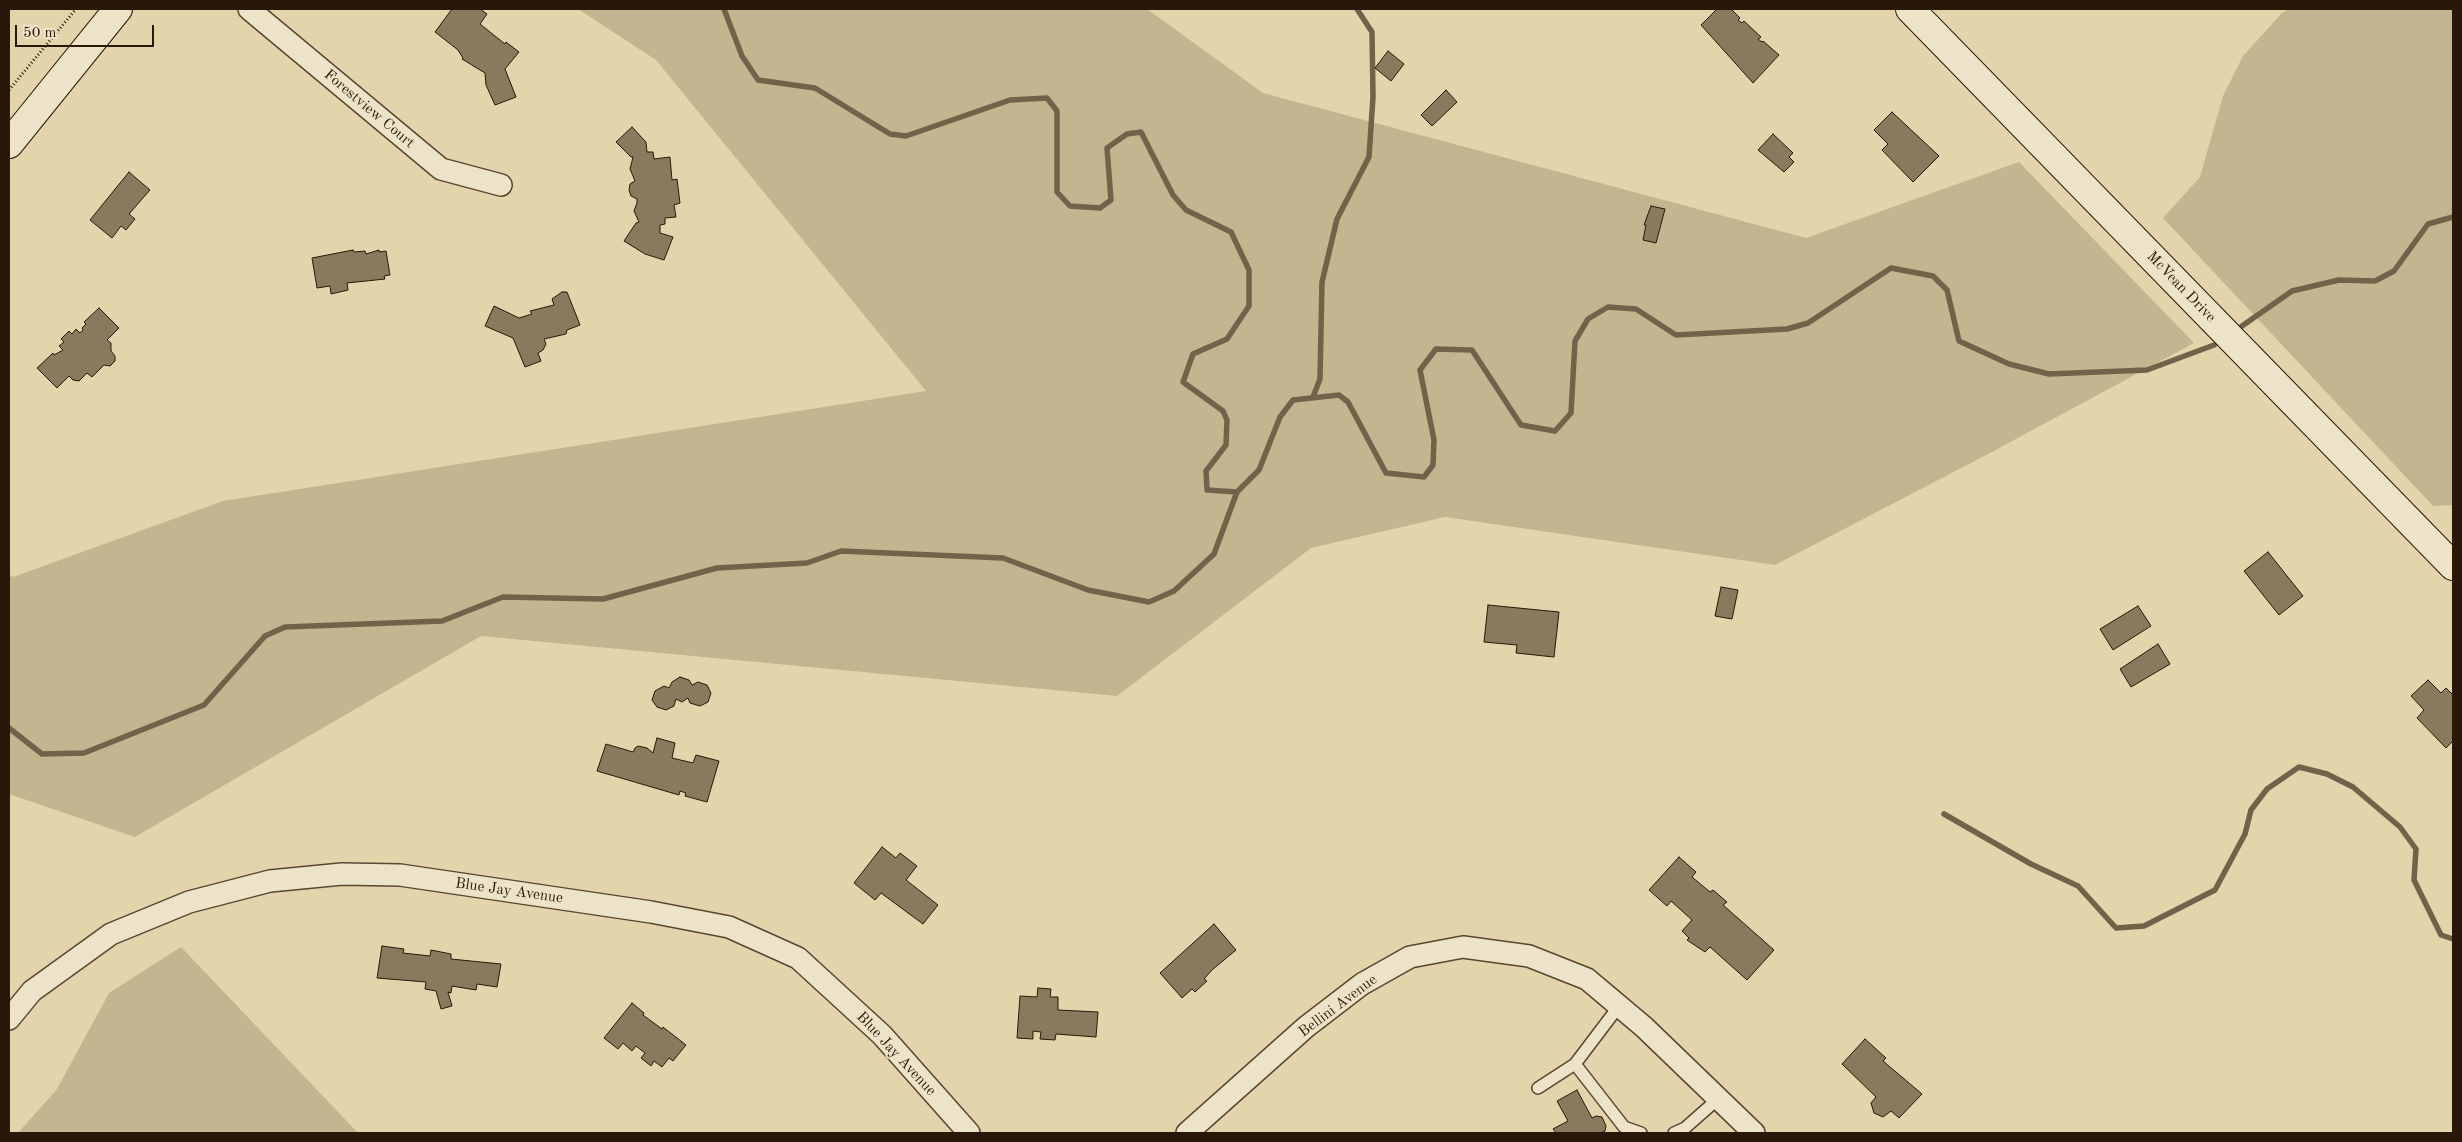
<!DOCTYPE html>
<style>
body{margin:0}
#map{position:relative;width:2462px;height:1142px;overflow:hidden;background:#e4d4ab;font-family:"Old Standard TT",serif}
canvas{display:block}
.frame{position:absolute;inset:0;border:10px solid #291709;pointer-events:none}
.scale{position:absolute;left:15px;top:25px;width:139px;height:22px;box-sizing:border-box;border:2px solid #291709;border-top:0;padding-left:6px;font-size:15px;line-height:18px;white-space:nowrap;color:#291709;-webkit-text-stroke:4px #ede3c8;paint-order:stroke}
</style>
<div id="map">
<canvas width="2462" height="1142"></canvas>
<div class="frame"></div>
<div class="scale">50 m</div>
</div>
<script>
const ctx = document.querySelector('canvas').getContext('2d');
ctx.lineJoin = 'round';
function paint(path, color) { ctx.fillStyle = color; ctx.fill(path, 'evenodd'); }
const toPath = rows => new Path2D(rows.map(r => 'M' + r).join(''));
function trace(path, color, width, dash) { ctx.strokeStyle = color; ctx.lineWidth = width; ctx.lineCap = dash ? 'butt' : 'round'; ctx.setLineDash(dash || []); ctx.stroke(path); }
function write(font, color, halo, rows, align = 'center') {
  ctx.font = font + ' "Old Standard TT",serif'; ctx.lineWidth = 4; ctx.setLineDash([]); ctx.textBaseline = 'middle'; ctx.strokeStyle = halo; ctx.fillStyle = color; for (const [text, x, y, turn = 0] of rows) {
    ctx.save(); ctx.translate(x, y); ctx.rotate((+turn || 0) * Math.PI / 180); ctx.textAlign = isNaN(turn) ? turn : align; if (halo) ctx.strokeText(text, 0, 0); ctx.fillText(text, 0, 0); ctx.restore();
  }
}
paint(toPath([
 [578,9,1147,9,1263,93,1806,238,2019,162,2194,343,1990,453,1775,565,1445,517,1311,548,1117,696,481,636,135,837,9,794,9,575,13,577,223,501,926,391,656,60],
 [2289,9,2453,9,2453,505,2433,506,2163,218,2200,177,2223,96,2243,56,2282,13],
 [181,947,358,1133,18,1133,57,1089,109,993]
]), '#c4b48f');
trace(toPath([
 [724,9,742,56,758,80,815,88,890,134,906,136,1010,100,1047,98,1057,111,1057,192,1070,206,1100,208,1111,200,1107,148,1127,134,1141,132,1173,195,1186,210,1231,232,1249,270,1249,306,1227,339,1193,354,1183,382,1223,411,1227,420,1226,445,1206,471,1207,490,1237,492],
 [2242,326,2292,291,2339,280,2375,281,2394,271,2428,224,2453,217],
 [1313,397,1320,379,1322,282,1337,219,1369,157,1373,97,1372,32,1357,9],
 [9,728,42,754,84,753,204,705,265,636,285,627,442,621,503,597,603,599,717,568,807,563,841,551,1003,558,1088,590,1149,602,1174,591,1214,554,1237,492,1259,470,1280,417,1293,400,1339,395,1348,402,1386,473,1424,477,1433,465,1434,440,1420,370,1436,349,1472,350,1521,425,1555,431,1571,413,1575,341,1588,319,1608,307,1636,309,1676,335,1787,329,1808,323,1891,268,1933,276,1947,290,1959,341,2009,364,2049,374,2147,370,2214,345],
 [1944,814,2031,864,2078,886,2116,928,2144,926,2215,890,2245,834,2251,810,2267,789,2299,767,2327,774,2353,787,2400,827,2416,849,2414,880,2441,935,2453,939]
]), '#736249', 5.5);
const building = toPath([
 [452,9,480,9,487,14,480,24,505,44,506,42,519,52,505,69,516,97,495,105,486,85,485,73,462,59,463,58,458,50,435,32,452,9],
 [1717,9,1731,9,1740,18,1738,20,1742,23,1744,21,1761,37,1758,39,1762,42,1763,41,1779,55,1753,83,1701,25,1717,9],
 [1388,51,1404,64,1391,81,1375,68,1388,51],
 [1446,90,1457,102,1432,126,1421,115,1446,90],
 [1892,112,1939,156,1913,182,1882,150,1888,144,1874,130,1892,112],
 [632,127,646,142,647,152,653,152,654,159,670,157,672,180,677,179,680,203,674,205,676,217,665,218,665,224,660,225,660,233,673,237,664,260,645,254,624,241,636,223,639,222,634,211,637,203,637,199,631,196,629,190,630,184,635,181,630,169,633,157,631,157,616,142,632,127],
 [1773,134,1793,153,1789,157,1794,162,1784,172,1758,150,1773,134],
 [129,172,150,190,129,214,135,219,126,230,121,226,112,238,90,220,129,172],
 [1651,206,1665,209,1656,243,1643,240,1646,225,1644,225,1651,206],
 [353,250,354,252,365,251,366,254,379,250,379,252,386,251,390,275,384,276,385,279,347,283,348,290,331,294,330,286,317,288,312,258,353,250],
 [562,292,567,292,580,325,567,330,566,334,544,339,546,344,543,350,538,353,541,361,525,367,513,338,485,326,494,306,519,318,532,314,530,311,554,305,552,299,562,292],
 [99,308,119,328,107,340,111,343,111,351,115,356,115,361,110,366,104,365,92,377,87,373,79,381,73,380,69,376,57,388,37,368,53,353,54,355,63,350,59,346,64,342,61,339,69,331,72,334,76,329,80,333,83,330,82,328,86,324,84,322,99,308],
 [2268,552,2303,596,2279,615,2244,571,2268,552],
 [1721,587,1738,590,1732,619,1715,616,1721,587],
 [1488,605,1559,612,1554,657,1516,653,1517,645,1484,642,1488,605],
 [2138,606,2151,626,2113,650,2100,629,2138,606],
 [2158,644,2170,664,2131,687,2120,669,2158,644],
 [680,677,689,680,692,685,698,682,707,685,711,693,708,702,700,706,690,703,688,698,682,702,676,699,674,706,666,710,657,707,652,700,655,691,664,686,669,688,672,682,680,677],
 [2428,680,2441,693,2446,688,2453,695,2453,741,2446,748,2417,718,2424,710,2411,696,2428,680],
 [657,738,675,743,672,758,693,763,696,755,719,761,707,802,685,796,686,793,680,791,679,795,597,771,606,744,633,752,635,748,638,746,647,748,653,753,657,738],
 [882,847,896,858,900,853,917,866,906,880,938,905,923,924,881,893,875,900,854,883,882,847],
 [1679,857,1696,872,1692,877,1710,892,1713,890,1727,902,1723,905,1774,950,1747,980,1710,947,1705,952,1687,940,1689,938,1682,931,1692,920,1671,901,1667,906,1649,890,1679,857],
 [1214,924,1236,950,1212,970,1204,979,1207,981,1195,992,1192,989,1182,998,1160,973,1214,924],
 [382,946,404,949,403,953,430,956,431,950,451,954,451,959,501,964,497,987,477,984,476,990,452,986,451,993,448,992,452,1006,441,1009,436,991,425,989,426,982,377,978,382,946],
 [1038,988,1051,989,1050,997,1058,997,1058,1010,1098,1012,1096,1037,1056,1034,1055,1040,1040,1039,1041,1032,1033,1031,1033,1039,1017,1038,1020,996,1037,997,1038,988],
 [632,1003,644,1013,643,1015,662,1029,663,1027,686,1045,673,1061,669,1058,662,1067,654,1061,651,1066,641,1058,645,1053,636,1046,632,1051,623,1043,618,1049,604,1038,632,1003],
 [1865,1039,1886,1058,1883,1061,1922,1094,1899,1118,1891,1111,1883,1117,1874,1113,1871,1103,1876,1097,1842,1064,1865,1039],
 [1577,1090,1592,1118,1596,1116,1602,1117,1606,1126,1605,1131,1601,1133,1556,1133,1553,1129,1568,1121,1557,1101,1577,1090]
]);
paint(building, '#8a795d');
trace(building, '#291709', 1);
const lane = toPath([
 [1575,1064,1624,1127,1641,1133],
 [1538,1088,1575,1064,1619,1006],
 [1674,1133,1685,1128,1719,1098]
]);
const street = toPath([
 [249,9,441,169,501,185],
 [9,1019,32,991,111,934,189,902,270,881,342,874,400,875,651,912,729,927,798,958,882,1035,969,1133],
 [1187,1133,1306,1027,1362,984,1410,957,1463,947,1529,956,1587,979,1644,1027,1754,1133]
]);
const secondary = toPath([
 [1910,9,2453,566],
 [9,144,118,9]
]);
trace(lane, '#584632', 14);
trace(street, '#584632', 24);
trace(secondary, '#291709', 30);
trace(toPath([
 [9,90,76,9]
]), '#291709', 3, [1, 2.5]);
trace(lane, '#ede3c8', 11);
trace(street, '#ede3c8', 21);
trace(secondary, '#ede3c8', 28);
write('15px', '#291709', '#ede3c8', [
 ["Forestview Court",369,109,40],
 ["McVean Drive",2181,287,46],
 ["Blue Jay Avenue",509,891,8],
 ["Bellini Avenue",1338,1006,-37],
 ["Blue Jay Avenue",896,1054,47]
]);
</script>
